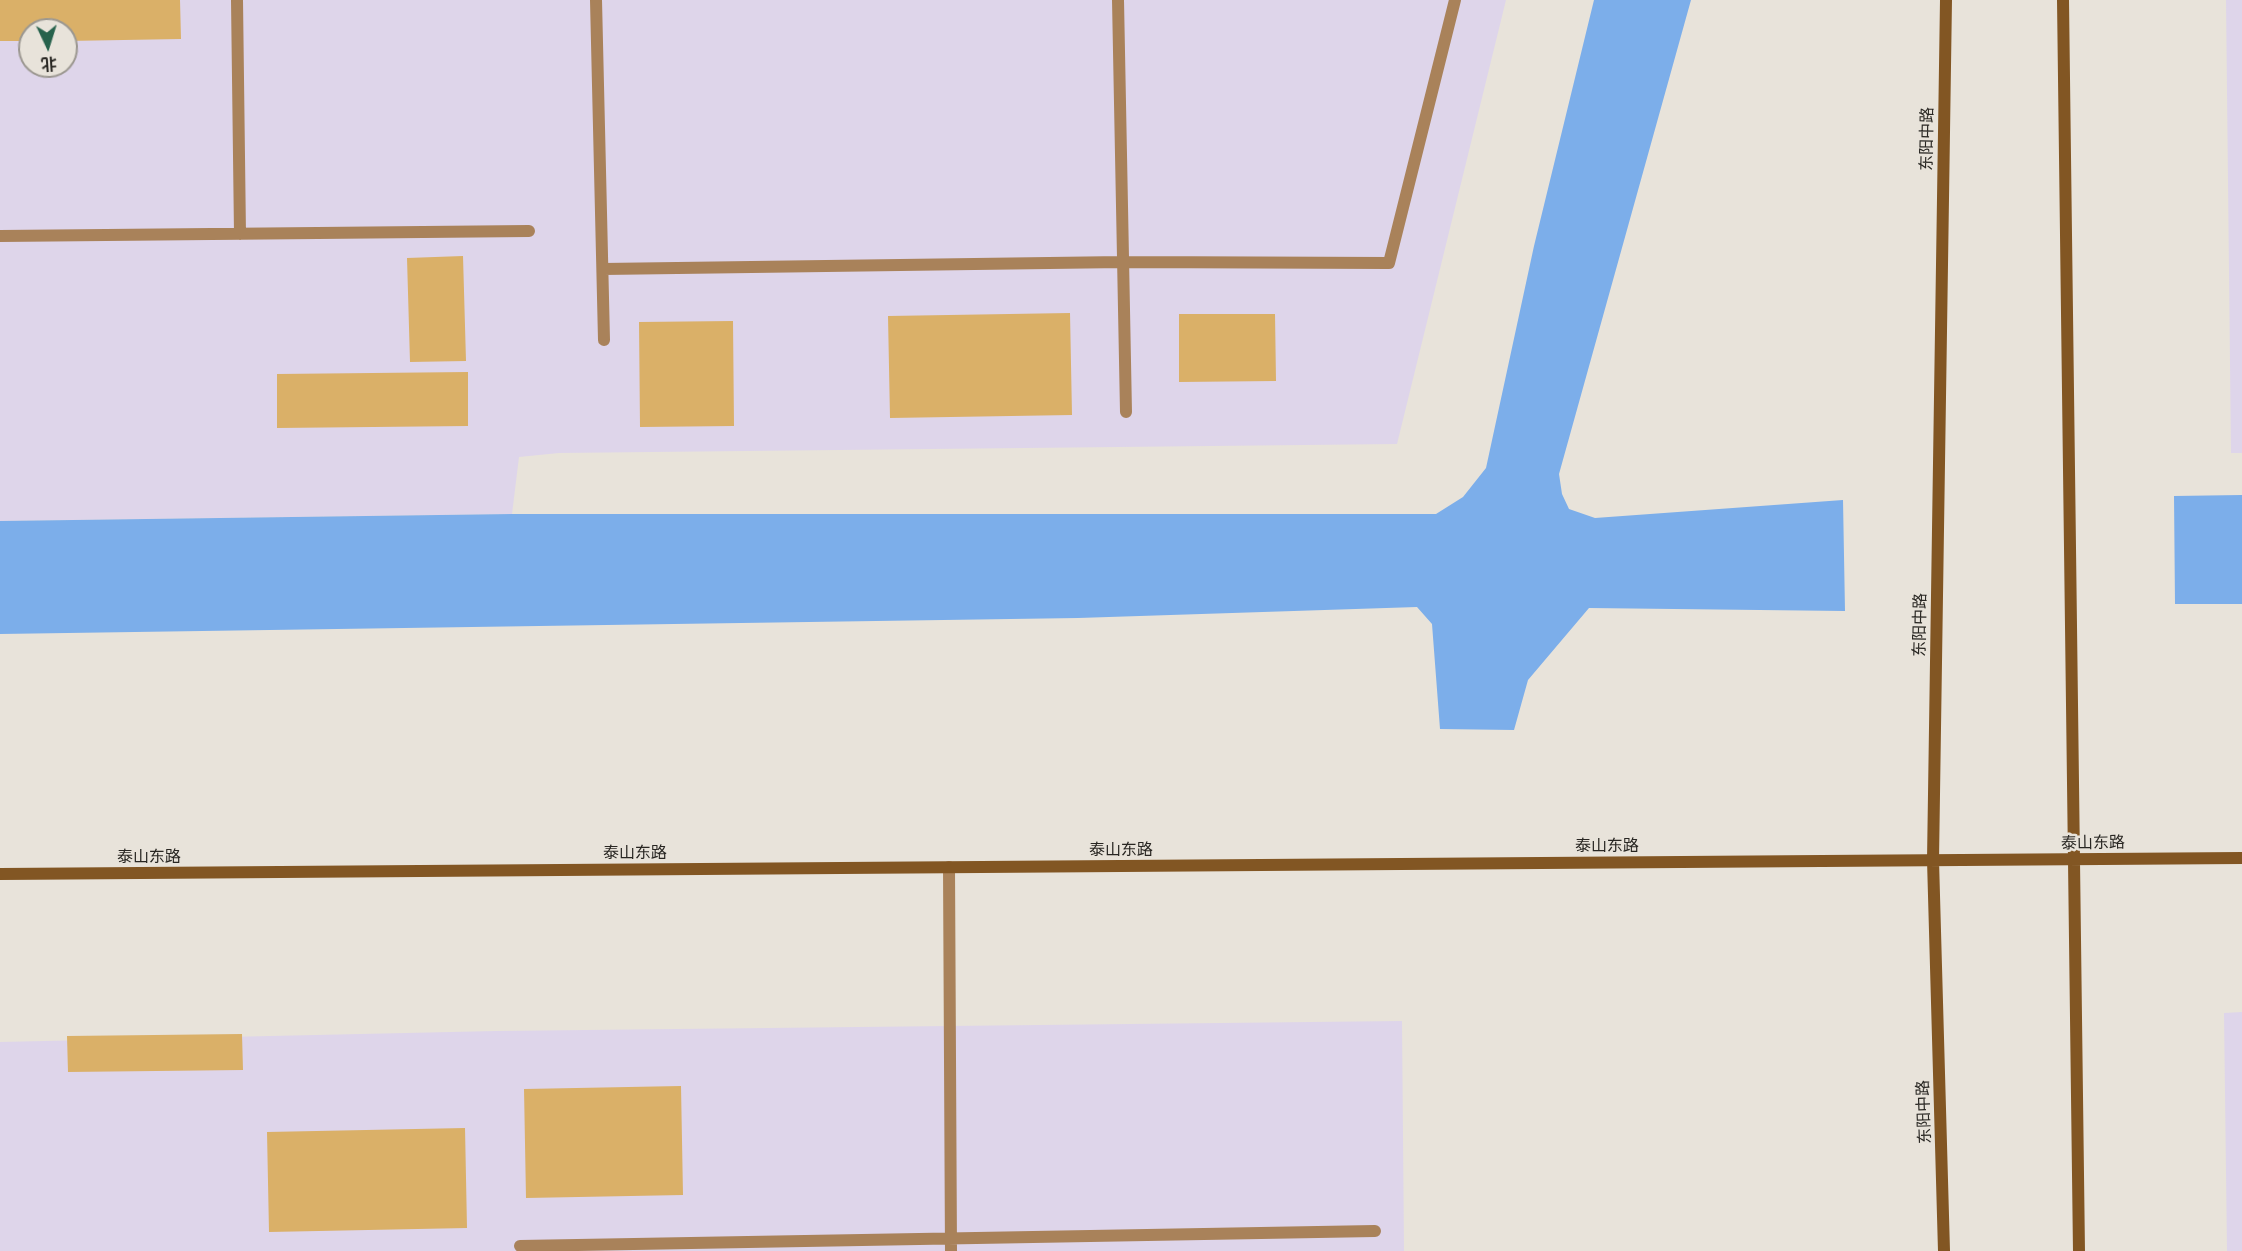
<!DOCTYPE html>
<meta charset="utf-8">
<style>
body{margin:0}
#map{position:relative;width:2242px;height:1251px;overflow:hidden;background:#e8e3da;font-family:"Asap Condensed","Noto Sans SC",sans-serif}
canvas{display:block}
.north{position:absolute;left:18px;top:18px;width:60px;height:60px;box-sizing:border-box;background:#e8e3da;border:2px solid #9b9790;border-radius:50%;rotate:176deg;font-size:16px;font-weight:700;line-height:24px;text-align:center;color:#282622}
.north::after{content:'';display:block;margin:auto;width:21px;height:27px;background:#27624c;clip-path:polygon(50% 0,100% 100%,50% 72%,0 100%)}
</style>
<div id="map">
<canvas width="2242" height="1251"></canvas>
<div class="north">北</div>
</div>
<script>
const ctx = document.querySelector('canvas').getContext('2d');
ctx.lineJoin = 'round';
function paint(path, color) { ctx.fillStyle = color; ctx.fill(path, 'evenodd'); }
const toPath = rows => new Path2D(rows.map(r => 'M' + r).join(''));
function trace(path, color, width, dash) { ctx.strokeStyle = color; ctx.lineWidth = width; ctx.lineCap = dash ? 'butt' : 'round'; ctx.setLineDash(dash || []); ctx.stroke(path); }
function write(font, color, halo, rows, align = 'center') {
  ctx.font = font + ' "Asap Condensed","Noto Sans SC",sans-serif'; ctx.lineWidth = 5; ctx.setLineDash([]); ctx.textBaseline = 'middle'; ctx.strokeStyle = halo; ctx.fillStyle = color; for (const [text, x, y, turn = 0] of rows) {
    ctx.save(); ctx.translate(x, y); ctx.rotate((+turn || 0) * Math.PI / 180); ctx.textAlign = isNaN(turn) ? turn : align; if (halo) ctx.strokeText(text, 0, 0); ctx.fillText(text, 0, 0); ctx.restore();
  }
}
paint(toPath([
 [0,0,1506,0,1397,444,559,453,519,457,512,514,0,521],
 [30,30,66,30,66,66,30,66],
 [2226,0,2242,0,2242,453,2231,453],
 [2242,1012,2242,1251,2227,1251,2224,1013],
 [1402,1021,1404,1251,0,1251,0,1042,496,1031]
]), '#ded5ea');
paint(toPath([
 [1594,0,1691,0,1559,474,1562,494,1569,509,1595,518,1843,500,1845,611,1589,608,1528,680,1514,730,1440,729,1432,624,1417,607,1078,618,0,634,0,521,512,514,1436,514,1463,497,1486,468,1534,246],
 [2242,495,2242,604,2175,604,2174,496]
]), '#7caeea');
paint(toPath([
 [0,0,180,0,181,39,66,41,66,30,30,30,30,41,0,41],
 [463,256,466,361,410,362,407,258],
 [1070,313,1072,415,890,418,888,316],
 [1179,314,1275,314,1276,381,1179,382],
 [733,321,734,426,640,427,639,322],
 [468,372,468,426,277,428,277,374],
 [242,1034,243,1070,68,1072,67,1036],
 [681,1086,683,1195,526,1198,524,1089],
 [465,1128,467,1228,269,1232,267,1132]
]), '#dab068');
trace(toPath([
 [237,0,240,234],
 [596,0,604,340],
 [1118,0,1126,412],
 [0,236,529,231],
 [603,269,1123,262,1389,263,1455,0],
 [949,867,951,1251],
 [520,1246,1375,1231]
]), '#a9825a', 12);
trace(toPath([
 [2063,0,2079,1251],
 [0,874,2242,858],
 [1944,1251,1933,860,1946,0]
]), '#825623', 12);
write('16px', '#282622', '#e8e3da', [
 ["东阳中路",1927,139,-89],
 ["东阳中路",1920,625,-89],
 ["泰山东路",2093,843,-1],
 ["泰山东路",1607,846],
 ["泰山东路",1121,850],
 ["泰山东路",635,853],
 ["泰山东路",149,857],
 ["东阳中路",1924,1112,-92]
]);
</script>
